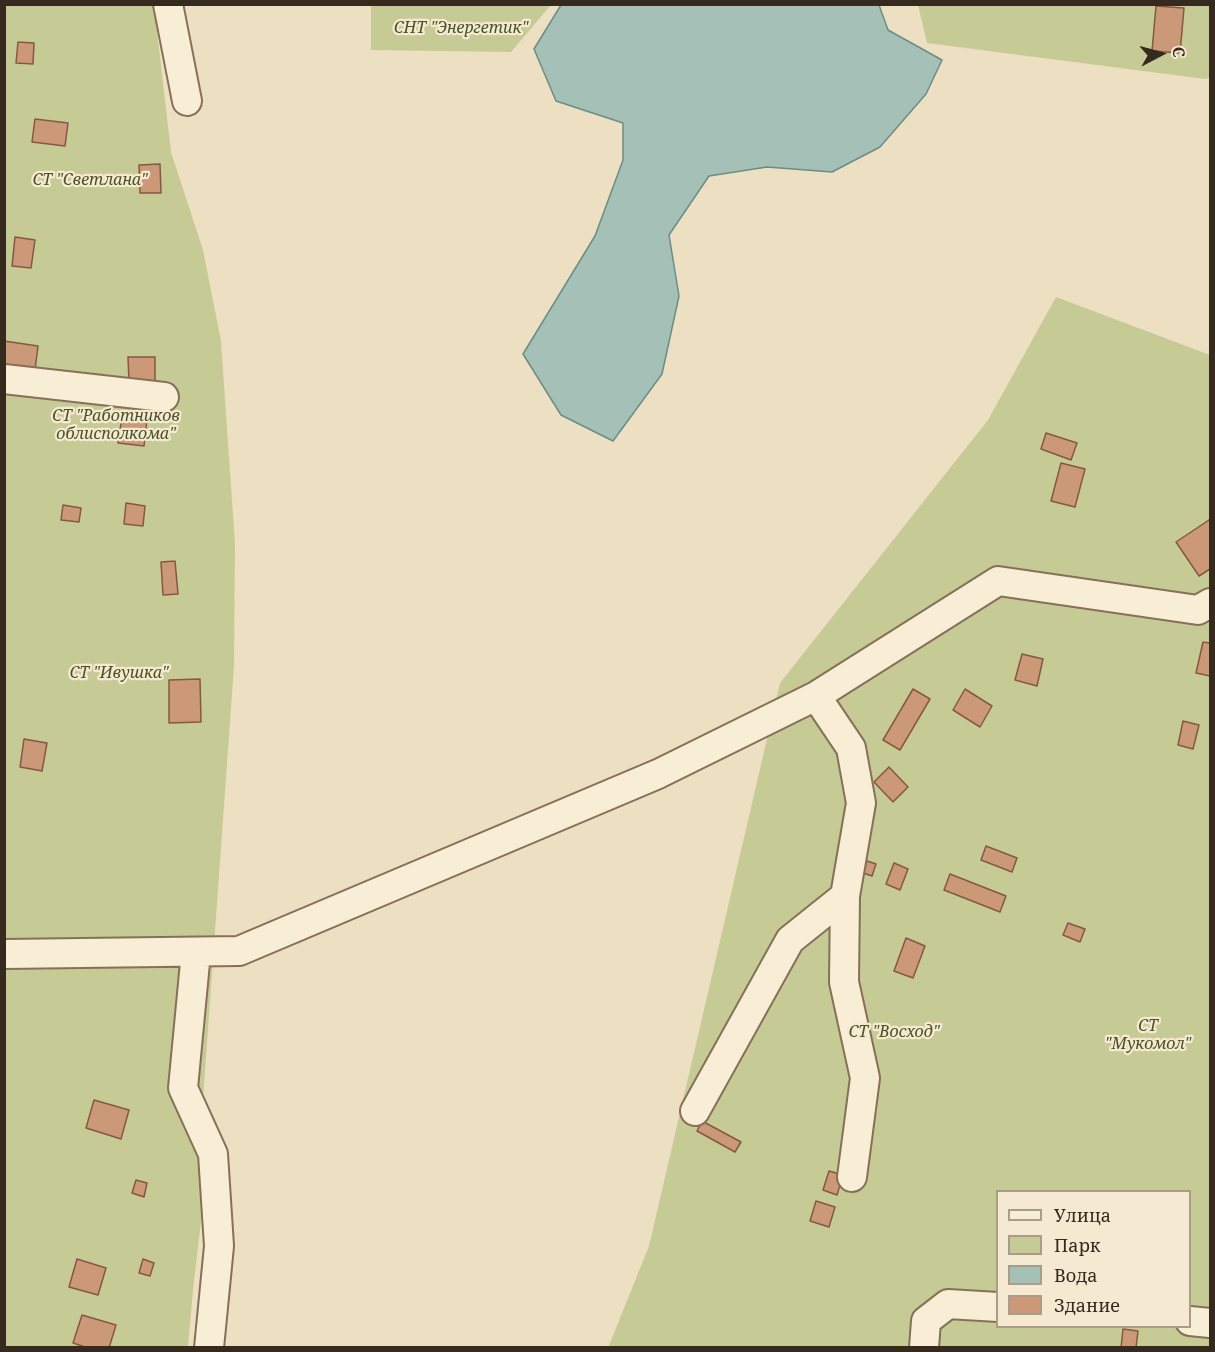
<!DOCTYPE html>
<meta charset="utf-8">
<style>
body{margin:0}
#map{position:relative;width:1215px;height:1352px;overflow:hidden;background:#eddfc2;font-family:"Noto Serif",serif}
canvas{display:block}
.frame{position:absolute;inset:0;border:6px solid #36291d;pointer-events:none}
.legend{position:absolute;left:996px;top:1190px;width:195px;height:138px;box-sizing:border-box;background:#f5e9d1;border:2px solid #a99c89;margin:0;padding:8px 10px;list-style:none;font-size:18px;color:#36291d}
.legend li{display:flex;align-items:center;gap:12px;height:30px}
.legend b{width:30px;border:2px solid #a99c89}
.north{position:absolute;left:1131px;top:24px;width:60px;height:60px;-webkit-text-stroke:4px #f5e9d1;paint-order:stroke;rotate:84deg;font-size:16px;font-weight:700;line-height:24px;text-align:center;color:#36291d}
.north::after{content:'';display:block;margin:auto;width:21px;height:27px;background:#36291d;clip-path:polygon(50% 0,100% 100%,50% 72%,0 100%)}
</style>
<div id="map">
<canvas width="1215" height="1352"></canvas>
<div class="frame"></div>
<ul class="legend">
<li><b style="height:8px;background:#f8edd5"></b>Улица</li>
<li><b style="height:16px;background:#c6cb96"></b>Парк</li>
<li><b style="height:16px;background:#a4c0b7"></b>Вода</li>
<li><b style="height:16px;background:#cb9878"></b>Здание</li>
</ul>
<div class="north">С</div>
</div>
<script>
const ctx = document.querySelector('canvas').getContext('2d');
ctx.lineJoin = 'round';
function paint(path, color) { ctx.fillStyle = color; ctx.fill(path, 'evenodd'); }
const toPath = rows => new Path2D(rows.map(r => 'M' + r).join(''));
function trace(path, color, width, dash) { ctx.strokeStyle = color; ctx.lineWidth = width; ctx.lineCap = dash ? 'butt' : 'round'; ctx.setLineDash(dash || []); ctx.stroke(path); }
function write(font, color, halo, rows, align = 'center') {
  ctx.font = font + ' "Noto Serif",serif'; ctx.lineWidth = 4.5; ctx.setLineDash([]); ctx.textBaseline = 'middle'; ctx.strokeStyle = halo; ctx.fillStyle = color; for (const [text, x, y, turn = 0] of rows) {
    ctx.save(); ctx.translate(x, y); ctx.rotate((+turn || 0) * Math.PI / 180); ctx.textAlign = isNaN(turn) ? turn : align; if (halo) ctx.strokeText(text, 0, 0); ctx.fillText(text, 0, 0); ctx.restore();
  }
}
paint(toPath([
 [5,5,154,5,171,152,203,250,221,341,235,544,234,666,199,1155,206,1179,193,1290,188,1347,5,1348],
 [371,5,371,4,551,5,511,52,371,50],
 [918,5,1210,5,1210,78,1205,79,927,43],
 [1056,297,1210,355,1210,1347,608,1348,649,1246,780,683,988,420],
 [998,1192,1190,1192,1190,1326,998,1326]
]), '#c6cb96');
const water = toPath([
 [561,5,879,5,888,30,942,60,926,94,880,147,832,172,767,167,709,176,669,235,679,296,662,374,613,441,561,415,523,354,595,236,623,160,623,123,556,101,534,49,561,5]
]);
paint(water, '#a4c0b7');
trace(water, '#6b8d84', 1.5);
const building = toPath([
 [1156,6,1184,8,1180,53,1152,51,1156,6],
 [18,42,34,43,33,64,16,63,18,42],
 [35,119,68,123,65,146,32,142,35,119],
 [160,164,161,193,140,193,139,165,160,164],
 [15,237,35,240,31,268,12,266,15,237],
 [4,341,38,346,34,378,4,374,4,341],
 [128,357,155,357,155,381,129,382,128,357],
 [122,417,147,420,144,446,118,443,122,417],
 [1046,433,1077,443,1071,460,1041,449,1046,433],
 [1061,463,1085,469,1075,507,1051,501,1061,463],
 [126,503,145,506,143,526,124,524,126,503],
 [63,505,81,508,79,522,61,520,63,505],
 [1209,520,1210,523,1210,569,1199,576,1176,542,1209,520],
 [175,561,178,594,163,595,161,562,175,561],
 [1203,642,1210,643,1210,676,1196,673,1203,642],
 [1022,654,1043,659,1037,686,1015,680,1022,654],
 [200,679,201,722,169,723,169,680,200,679],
 [913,689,930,699,900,750,883,740,913,689],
 [965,689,992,706,980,727,953,710,965,689],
 [1183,721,1199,725,1193,749,1178,745,1183,721],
 [24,739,47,743,42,771,20,767,24,739],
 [889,767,908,787,893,802,874,782,889,767],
 [986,846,1017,858,1012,872,981,860,986,846],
 [867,861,876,864,872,876,863,873,867,861],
 [894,863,908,869,900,890,886,884,894,863],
 [950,874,1006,896,1000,912,944,890,950,874],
 [1068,923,1085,929,1080,942,1063,935,1068,923],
 [906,938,925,946,913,978,894,971,906,938],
 [94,1100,129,1110,121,1139,86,1128,94,1100],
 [702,1121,741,1142,735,1152,697,1131,702,1121],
 [829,1171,843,1175,837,1195,823,1190,829,1171],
 [136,1180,147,1183,144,1197,132,1193,136,1180],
 [816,1201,835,1207,829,1227,810,1221,816,1201],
 [77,1259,106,1268,98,1295,69,1287,77,1259],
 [143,1259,154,1263,150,1276,139,1273,143,1259],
 [82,1315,116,1325,109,1348,88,1348,73,1343,82,1315],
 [1123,1329,1138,1331,1136,1348,1121,1348,1123,1329]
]);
paint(building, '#cb9878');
trace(building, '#855940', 1.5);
const minor = toPath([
 [168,4,187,101],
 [4,379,164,397],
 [845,896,844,982,865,1078,852,1177],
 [196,952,183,1088,213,1154,219,1246,209,1348],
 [4,954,239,951,658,774,816,696,998,581,1198,610,1210,603],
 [695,1111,790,940,845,896,861,803,851,748,816,696],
 [1190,1321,1210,1323],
 [924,1348,926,1321,948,1304,998,1307]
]);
trace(minor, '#867059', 32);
trace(minor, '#f8edd5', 28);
write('italic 16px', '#485324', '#f5e9d1', [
 ["СНТ \"Энергетик\"",461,28],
 ["СТ \"Светлана\"",90,180],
 ["СТ \"Работников",116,416],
 ["облисполкома\"",116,434],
 ["СТ \"Ивушка\"",119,673],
 ["СТ",1148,1026],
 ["\"Мукомол\"",1148,1044],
 ["СТ \"Восход\"",894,1032]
]);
</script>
